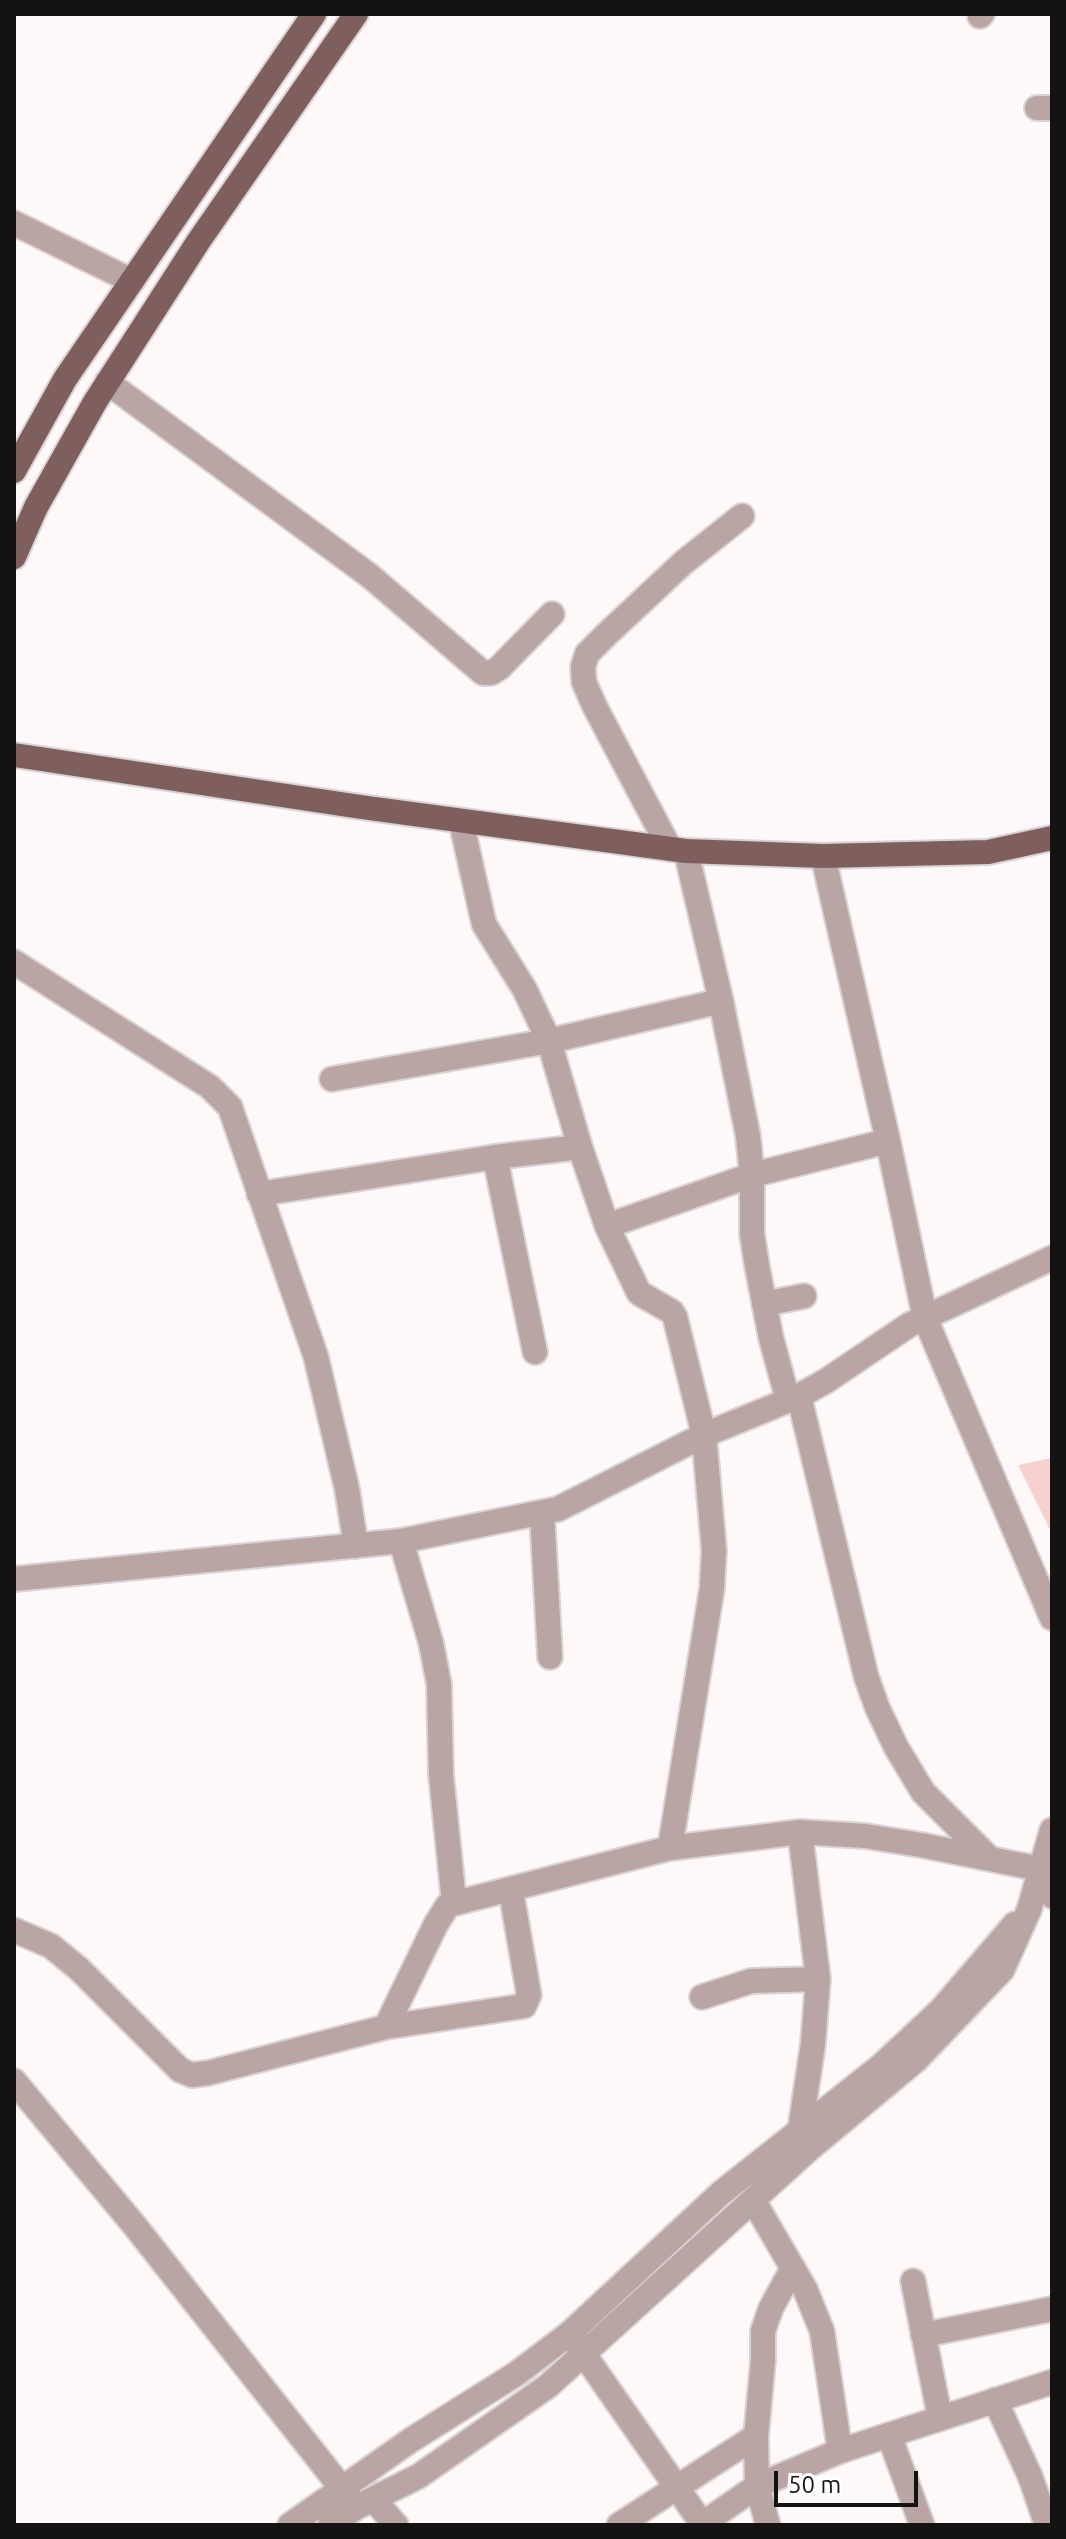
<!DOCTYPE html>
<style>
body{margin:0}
#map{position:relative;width:1066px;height:2539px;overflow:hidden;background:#fff8f8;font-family:Ubuntu,sans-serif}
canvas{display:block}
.frame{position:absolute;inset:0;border:16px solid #151212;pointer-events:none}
.scale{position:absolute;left:774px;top:2471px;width:144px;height:36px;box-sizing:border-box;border:4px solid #151212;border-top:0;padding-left:10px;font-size:24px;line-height:28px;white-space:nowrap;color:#151212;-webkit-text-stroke:6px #fff;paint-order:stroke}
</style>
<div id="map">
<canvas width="1066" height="2539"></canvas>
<div class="frame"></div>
<div class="scale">50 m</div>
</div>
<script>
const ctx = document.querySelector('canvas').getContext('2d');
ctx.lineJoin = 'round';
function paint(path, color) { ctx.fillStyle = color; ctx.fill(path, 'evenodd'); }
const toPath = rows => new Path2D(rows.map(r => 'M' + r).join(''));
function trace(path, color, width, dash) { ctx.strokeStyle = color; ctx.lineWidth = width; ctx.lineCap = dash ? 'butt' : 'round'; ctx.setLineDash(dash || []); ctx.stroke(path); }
paint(toPath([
 [1052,1458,1052,1534,1018,1465]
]), '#f7d1d0');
const minor = toPath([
 [980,16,982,14],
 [1037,108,1052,108],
 [14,223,132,281],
 [107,382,370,576,483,673,491,673,499,668,552,614],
 [461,821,484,924,525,990,549,1041,580,1147,607,1226,639,1293,672,1312,675,1317,704,1435,714,1550,712,1588,670,1848],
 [670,849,595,707,584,682,583,667,587,654,607,634,683,563,742,516],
 [686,851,721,1001,748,1136,752,1175,752,1234,757,1266,771,1338,788,1400],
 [823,856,888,1141,925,1318,1052,1618],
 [14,962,210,1087,230,1107,316,1357,347,1489,356,1546],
 [332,1079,549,1041,721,1001],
 [495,1157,580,1147],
 [259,1194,495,1157,535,1352],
 [607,1226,752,1175,888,1141],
 [764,1304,804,1296],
 [799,1396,866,1676,877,1707,896,1747,923,1792,990,1859],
 [542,1513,550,1657],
 [401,1541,431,1643,439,1684,441,1775,454,1902],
 [14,1579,401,1541,558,1509,704,1435,799,1396,826,1381,909,1325,1052,1258],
 [800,1832,818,1979,813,2044,800,2130,804,2138],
 [14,1930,51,1946,79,1969,180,2070,192,2075,208,2073,386,2027,524,2006,529,1995,511,1891],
 [702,1997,751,1981,818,1979],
 [386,2027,436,1924,448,1905,670,1848,800,1832,865,1836,921,1845,1040,1869,1052,1896],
 [14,2081,135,2226,351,2500],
 [753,2200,805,2289,822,2331,840,2451],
 [913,2281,940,2418],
 [923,2335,1052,2309],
 [576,2343,703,2525],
 [995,2400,1030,2476,1047,2525],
 [889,2435,922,2525],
 [373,2499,396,2525],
 [290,2525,411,2440,516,2374,569,2334,720,2194,881,2066,941,2010,1015,1924],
 [330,2525,357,2507,419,2476,548,2386,809,2149,916,2060,1002,1970,1029,1910,1052,1830],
 [619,2525,756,2436],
 [701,2525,757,2486,840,2451,1052,2382],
 [768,2525,757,2486,756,2436,763,2361,763,2331,771,2308,793,2268]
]);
const major = toPath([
 [14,471,65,379,314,14],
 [14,557,36,507,95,402,198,242,356,14],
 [14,755,361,807,686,851,823,856,988,852,1052,838]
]);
trace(minor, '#dad3d3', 28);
trace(major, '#dad3d3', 28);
trace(minor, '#b8a5a4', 24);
trace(major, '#7f5f5e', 24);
</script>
